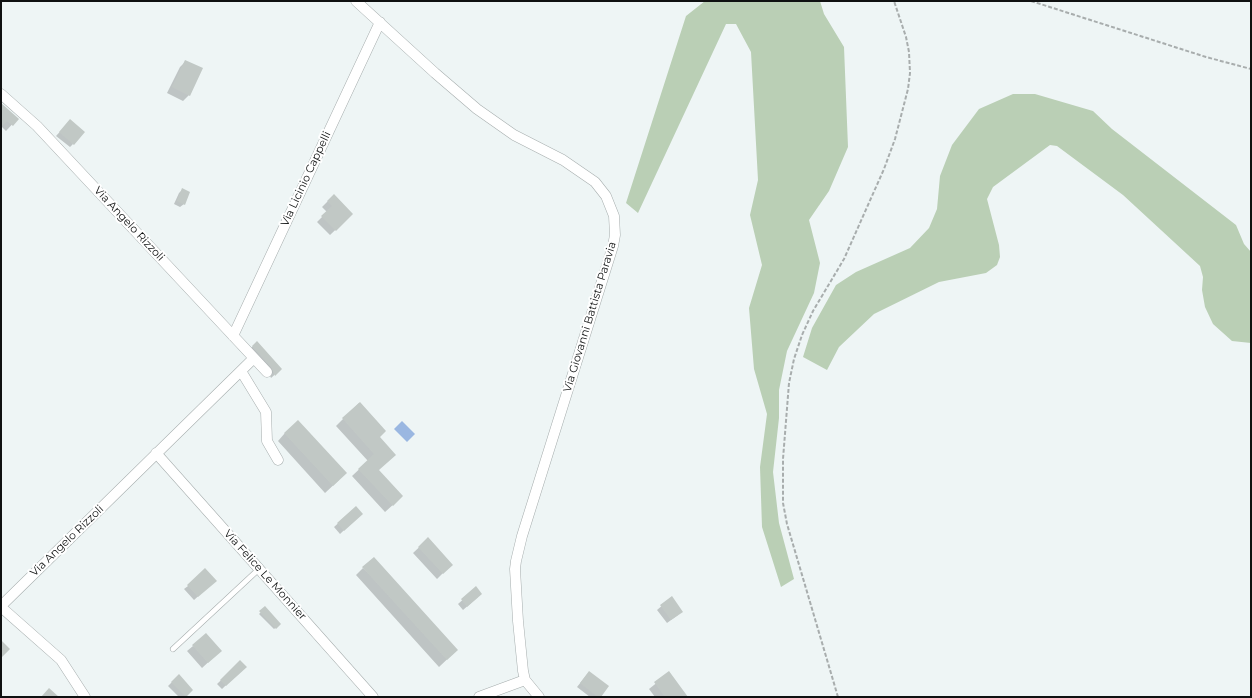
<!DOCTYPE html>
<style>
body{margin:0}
#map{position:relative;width:1252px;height:698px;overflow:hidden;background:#eef5f5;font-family:Montserrat,sans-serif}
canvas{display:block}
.frame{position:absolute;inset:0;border:2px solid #0f1111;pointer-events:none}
</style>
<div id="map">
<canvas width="1252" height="698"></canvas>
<div class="frame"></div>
</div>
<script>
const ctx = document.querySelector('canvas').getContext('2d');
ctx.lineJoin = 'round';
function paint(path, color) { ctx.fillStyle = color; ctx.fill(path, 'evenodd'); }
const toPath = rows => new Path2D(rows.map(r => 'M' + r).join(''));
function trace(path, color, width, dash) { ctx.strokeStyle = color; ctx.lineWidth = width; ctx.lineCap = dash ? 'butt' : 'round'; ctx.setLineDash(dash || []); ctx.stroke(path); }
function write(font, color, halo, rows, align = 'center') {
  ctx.font = font + ' Montserrat,sans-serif'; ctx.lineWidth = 4; ctx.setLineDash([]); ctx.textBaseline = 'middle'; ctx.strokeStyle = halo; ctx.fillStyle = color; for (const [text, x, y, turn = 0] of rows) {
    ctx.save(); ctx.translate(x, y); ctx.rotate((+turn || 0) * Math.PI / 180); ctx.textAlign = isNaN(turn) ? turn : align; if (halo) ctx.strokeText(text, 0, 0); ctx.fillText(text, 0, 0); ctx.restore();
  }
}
paint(toPath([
 [705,1,820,1,824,14,844,47,848,147,829,191,809,220,820,263,814,293,787,351,779,390,779,418,773,472,779,523,794,579,781,587,762,527,760,467,767,414,754,369,749,308,762,265,750,215,758,180,751,52,736,24,726,24,638,213,626,203,686,16],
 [1013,94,1035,94,1093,111,1112,129,1236,225,1244,244,1251,252,1251,343,1232,341,1213,324,1205,307,1202,290,1203,277,1200,266,1123,195,1057,146,1050,145,993,187,987,199,999,245,1000,257,997,265,986,273,939,282,874,314,839,347,827,370,803,357,812,328,836,285,856,272,910,248,929,228,937,209,940,176,952,145,979,109]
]), '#bacfb5');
paint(toPath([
 [402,421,415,434,407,442,394,429]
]), '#9ab7e1');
paint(toPath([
 [186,61,189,95,183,101,167,93,180,67],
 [1,106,17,119,6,131,1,126],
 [67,124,73,144,70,147,56,136],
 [183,189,184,204,180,207,174,204,179,193],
 [334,195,352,214,330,235,317,222,327,212,322,207],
 [257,342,281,369,271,378,268,371,249,350],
 [359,403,379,437,378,470,395,503,385,512,352,476,368,461,336,426],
 [285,433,339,480,325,493,278,441],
 [355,508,361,514,340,534,334,527],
 [428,539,446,570,437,579,413,553],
 [363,568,457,650,439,667,356,575],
 [215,581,194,600,184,589,188,586],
 [476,588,478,597,463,610,458,604],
 [671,598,678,615,667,623,657,610],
 [265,608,280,624,274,629,259,614],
 [193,646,215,656,202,668,187,651],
 [240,662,245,667,222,689,217,684],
 [589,672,600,697,590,697,577,687],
 [669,673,687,697,655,697,649,689],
 [178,676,192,690,184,697,179,697,168,686]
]), '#0003');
paint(toPath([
 [185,60,203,68,190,96,172,87],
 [1,103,19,119,13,126,7,121,1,127],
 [70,119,85,132,74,145,59,132],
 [182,188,190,192,185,205,177,201],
 [334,194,353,214,336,231,321,216,332,206,327,201],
 [257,341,282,369,275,376,272,368,252,346],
 [360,402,386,431,380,437,396,455,379,470,403,496,393,506,358,469,374,454,342,418],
 [298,420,347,473,333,486,284,433],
 [356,506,363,514,344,531,337,523],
 [428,537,453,565,443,574,418,547],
 [374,557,458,650,447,660,362,567],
 [205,568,217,581,198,597,187,585],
 [476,586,482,594,467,607,461,599],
 [672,596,683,612,671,620,660,605],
 [265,606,281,624,276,629,259,611],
 [206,633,222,651,208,663,192,645],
 [1,640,10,649,1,658],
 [240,660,247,667,226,686,220,680],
 [589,671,609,686,601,697,598,697,580,683],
 [669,671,688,697,665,697,654,682],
 [179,674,193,690,186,697,171,682],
 [49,688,59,697,41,697]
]), '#c1c8c5');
const service = toPath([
 [173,649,259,569]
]);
const minor = toPath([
 [356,1,435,73,477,109,514,135,563,160,595,182,606,196,614,216,615,235,613,246,522,536,516,561,515,569,518,621,523,671,525,680,539,697],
 [1,94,37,126,267,372],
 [233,336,380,22],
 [241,371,266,412,267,441,278,460],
 [156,453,373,697],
 [1,606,254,358],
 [1,607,61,660,85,697],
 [479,697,525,680]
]);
trace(service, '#a6adad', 6);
trace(minor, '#a6adad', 11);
trace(toPath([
 [1031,1,1206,57,1251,69],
 [838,697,787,524,783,503,783,459,789,383,794,359,802,335,813,311,844,259,884,169,895,139,908,89,910,73,909,52,906,37,894,1]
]), '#a8adad', 2, [4, 2]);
trace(service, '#fff', 5);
trace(minor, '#fff', 10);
write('11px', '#0f1111', '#fff', [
 ["Via Licinio Cappelli",306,179,-65],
 ["Via Angelo Rizzoli",129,224,47],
 ["Via Giovanni Battista Paravia",590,317,-73],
 ["Via Angelo Rizzoli",67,541,-44],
 ["Via Felice Le Monnier",265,575,48]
]);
</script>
